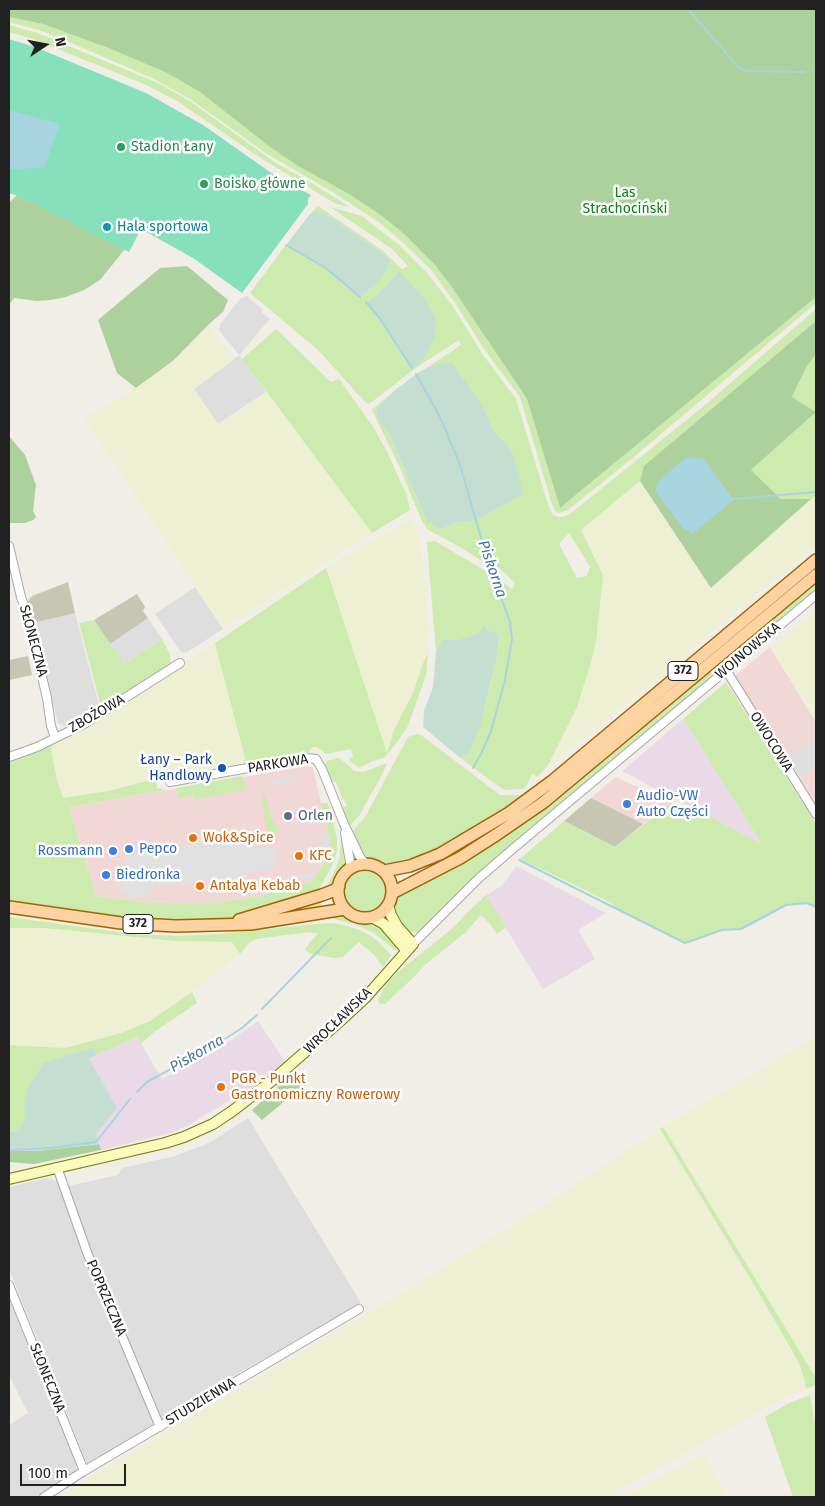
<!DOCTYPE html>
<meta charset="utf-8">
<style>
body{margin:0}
#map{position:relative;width:825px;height:1506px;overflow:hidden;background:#f1eee7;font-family:"Fira Sans",sans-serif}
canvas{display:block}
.frame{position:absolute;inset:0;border:10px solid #212121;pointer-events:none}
.north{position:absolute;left:20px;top:20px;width:50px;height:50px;-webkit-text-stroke:4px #fff;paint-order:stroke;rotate:79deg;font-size:14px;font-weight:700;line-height:20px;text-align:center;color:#212121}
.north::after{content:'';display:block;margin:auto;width:18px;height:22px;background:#212121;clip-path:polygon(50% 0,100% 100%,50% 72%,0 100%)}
.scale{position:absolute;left:20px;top:1464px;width:106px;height:22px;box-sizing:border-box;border:2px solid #212121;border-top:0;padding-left:6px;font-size:15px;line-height:18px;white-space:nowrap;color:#212121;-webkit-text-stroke:4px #fff;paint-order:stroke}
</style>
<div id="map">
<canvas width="825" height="1506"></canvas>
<div class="frame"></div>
<div class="north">N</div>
<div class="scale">100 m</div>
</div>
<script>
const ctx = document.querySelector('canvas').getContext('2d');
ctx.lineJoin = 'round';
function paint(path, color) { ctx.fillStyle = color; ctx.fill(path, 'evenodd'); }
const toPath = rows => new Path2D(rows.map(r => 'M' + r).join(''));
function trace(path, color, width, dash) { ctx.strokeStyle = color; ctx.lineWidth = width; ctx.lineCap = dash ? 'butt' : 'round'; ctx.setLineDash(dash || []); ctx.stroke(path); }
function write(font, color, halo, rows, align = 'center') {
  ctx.font = font + ' "Fira Sans",sans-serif'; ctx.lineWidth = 5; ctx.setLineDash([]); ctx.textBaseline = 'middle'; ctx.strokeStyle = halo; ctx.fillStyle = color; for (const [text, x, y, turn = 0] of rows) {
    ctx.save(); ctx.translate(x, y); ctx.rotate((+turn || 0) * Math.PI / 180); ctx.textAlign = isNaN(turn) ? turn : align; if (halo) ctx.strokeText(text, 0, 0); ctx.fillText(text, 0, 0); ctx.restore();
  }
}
paint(toPath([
 [247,296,262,309,262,313,270,319,239,355,266,392,218,424,194,389,239,355,219,330,220,324,240,299],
 [195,587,223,629,186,653,181,652,155,614],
 [75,613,100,709,65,727,58,723,33,623],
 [148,618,162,639,124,664,110,644],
 [816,738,816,767,800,778,787,757],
 [248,1118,361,1303,227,1380,166,1420,87,1464,9,1269,9,1187,48,1178,68,1186,118,1175,122,1168,175,1156,209,1143],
 [9,1295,80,1468,36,1497,9,1497,9,1425,28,1413,9,1375]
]), '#dfdede');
paint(toPath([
 [770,647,816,722,816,738,787,757,735,676],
 [308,766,313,768,332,850,313,881,258,897,198,904,140,902,96,896,69,807],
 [816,767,816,803,800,778],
 [616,777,671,803,643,824,591,798]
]), '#f2d7d7');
paint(toPath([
 [683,719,763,845,622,771],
 [516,866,606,913,578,930,595,959,543,989,486,895,502,886],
 [258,1021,286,1063,264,1080,190,1124,171,1133,101,1150,96,1134,89,1059,137,1037,162,1079,214,1052]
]), '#ead9e7');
paint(toPath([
 [68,582,75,613,33,623,27,603,32,596],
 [137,594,145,607,143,611,148,618,110,644,94,620],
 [28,656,32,675,9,680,9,660],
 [591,798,643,824,615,847,564,821]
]), '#c6c6b2');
paint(toPath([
 [208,325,235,359,194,389,218,424,266,392,372,533,223,629,84,417,136,388,174,360],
 [640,481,711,587,811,499,816,497,816,544,649,685,547,767,577,707,584,689,603,575,581,530],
 [411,518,419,535,423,566,429,627,428,654,425,658,413,693,394,730,387,754,326,568],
 [816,611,816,722,770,647],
 [215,643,247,762,153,779,109,791,63,798,57,781,50,744,141,692],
 [9,928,44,928,175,941,232,942,240,954,192,992,150,1020,121,1033,65,1048,9,1045],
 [816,1036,816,1378,663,1127],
 [660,1129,760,1295,799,1363,804,1378,806,1389,784,1398,607,1497,60,1497,89,1478,399,1295,530,1214],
 [816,1392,816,1430,810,1395],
 [704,1453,727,1497,625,1497]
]), '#eef0d3');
paint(toPath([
 [9,17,43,24,111,49,167,73,200,92,270,147,349,194,382,216,404,234,436,266,451,286,527,399,560,508,816,297,816,303,635,456,568,510,559,513,555,511,552,504,520,397,486,352,455,303,432,271,402,242,380,223,336,194,267,154,190,99,152,78,76,45,39,30,9,22],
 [9,25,38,33,160,84,190,101,276,163,307,180,350,207,336,204,259,157,177,101,144,84,33,39,9,32],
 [318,206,382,250,402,269,408,266,392,249,330,207,362,216,399,245,428,274,452,305,483,355,516,399,548,505,552,514,557,517,563,517,570,514,705,405,816,309,816,321,645,466,640,481,581,530,603,575,596,642,590,666,577,707,547,767,537,777,532,774,526,787,523,789,504,790,459,757,468,754,485,707,497,657,499,635,481,631,471,636,456,640,442,639,436,651,427,542,435,541,440,544,496,577,512,589,515,583,499,568,482,561,455,544,428,530,421,519,400,468,372,410,394,391,376,410,377,416,391,438,427,521,440,530,456,523,476,520,521,495,506,443,493,430,483,406,451,363,428,367,461,345,459,340,417,367,373,401,369,404,366,403,319,351,250,293,286,245,326,268,361,296,377,283,389,260,385,255,329,216,317,211,310,214],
 [398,272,378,316,366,302,377,295],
 [569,533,590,567,587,576,577,578,559,544],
 [276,329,331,382,339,379,374,428,388,454,407,496,410,510,372,533,242,359],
 [816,354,816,412,792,398,806,368],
 [816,412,816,497,811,499,781,499,751,470],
 [326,568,387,753,394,730,413,693,425,658,428,654,426,675,408,726,395,745,384,758,373,761,359,768,349,760,353,756,351,749,326,754,317,747,312,747,308,754,244,766,243,763,246,762,215,643],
 [816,581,816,590,569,797,465,887,419,932,410,933,404,930,392,907,397,895,492,844,521,825,563,793],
 [94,620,124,664,162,639,170,655,171,664,167,669,102,710,79,623],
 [726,682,816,824,816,907,807,903,786,905,741,929,722,930,685,943,612,907,613,904,573,884,520,859,564,821,615,847,671,803,704,819,708,816,762,844,683,719],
 [417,734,421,735,500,795,525,795,511,807,427,855,400,865,384,866,364,857,352,832,365,817,408,737],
 [50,744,57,780,63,798,109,791,153,779,206,770,206,772,156,781,157,788,166,790,69,807,96,896,140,902,198,904,258,897,313,881,332,850,321,803,328,803,337,838,337,851,334,862,318,891,249,915,226,920,211,922,129,920,9,904,9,760],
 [338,758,342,760,354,771,363,772,387,763,382,775,359,816,349,827,342,808,347,806,344,799,341,800,342,798,336,782,331,780,325,765,327,761],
 [242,776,245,790,195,800,194,795,177,798,177,794,179,793,178,791,176,791,176,788],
 [264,794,266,796,271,819,281,830,276,831,276,836,271,837,268,835,261,796],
 [337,818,347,861,334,886,326,888,337,866,340,854,341,837],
 '344 891a21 21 0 1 1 42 0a21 21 0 1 1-42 0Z',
 [486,895,506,927,497,934,490,924,481,915,466,932,426,964,414,977,385,1004,380,1004,378,1000,387,983,397,973,454,927,468,912],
 [320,898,322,907,254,921],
 [332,914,344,914,360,921,372,921,380,924,396,946,396,951,374,933,357,925,334,919],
 [9,917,133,934,178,936,219,934,327,923,340,924,360,930,371,936,380,943,391,955,383,967,374,955,359,942,343,957,334,958,311,954,305,950,309,943,318,934,310,932,256,939,249,943,240,954,232,942,175,941,44,928,9,928],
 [192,992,197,1003,154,1032,141,1044,137,1037,97,1055,94,1047,78,1053,24,1105,27,1116,22,1126,15,1132,9,1132,9,1045,65,1048,121,1033,150,1021],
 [663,1127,816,1378,816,1385,806,1389,804,1378,799,1363,760,1295,660,1129],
 [810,1395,816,1430,816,1497,793,1497,765,1417,789,1403]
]), '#cdebae');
paint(toPath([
 [9,9,816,9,816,297,560,508,527,399,451,286,436,266,404,234,382,216,349,194,300,167,270,147,200,92,167,73,111,49,43,24,9,17],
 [17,195,125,249,100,280,84,290,66,297,51,300,37,301,14,298,9,305,9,203],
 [187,266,228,300,223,312,208,325,174,360,136,388,117,373,98,320,160,268],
 [816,321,816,354,806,368,792,397,816,412,751,470,781,499,811,499,711,588,640,481,644,466],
 [9,436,25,455,36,485,33,511,36,517,33,520,25,523,9,523],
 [296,1071,309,1081,262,1120,252,1110],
 [99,1144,101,1150,34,1164,9,1162,9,1151,36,1151]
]), '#add19c');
paint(toPath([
 [317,211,329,216,385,255,390,260,386,271,377,283,360,297,326,268,286,245,310,214],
 [399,271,422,296,436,318,435,335,425,357,412,368,378,316,366,302,377,295],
 [451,362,483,406,493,430,506,443,513,454,521,486,522,495,476,520,456,523,440,530,427,521,391,438,377,416,376,410,394,391,416,374,428,367],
 [483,625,488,630,499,635,497,657,479,730,468,754,459,757,423,727,424,711,433,687,436,651,442,639,456,640,471,636,481,631],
 [94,1047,97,1055,89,1059,117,1108,96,1134,99,1144,36,1151,9,1151,9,1132,15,1132,22,1126,26,1116,24,1105,28,1087,44,1063]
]), '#c4dfd2');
paint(toPath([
 [9,39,35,47,146,93,203,125,277,177,311,195,308,199,308,204,242,293,193,258,141,229,129,252,21,197,9,193]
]), '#85e0bb');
paint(toPath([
 [295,776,295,781,272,786,271,780],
 [254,834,256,845,258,847,263,846,264,849,275,847,278,865,273,866,273,868,271,869,272,874,270,874,268,869,247,873,247,878,215,884,214,878,152,889,153,894,129,898,128,893,122,894,118,865,126,862,125,856],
 [327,834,330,852,324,853,321,835],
 [310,873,311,878,285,883,284,878]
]), '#e1e1e1');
paint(toPath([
 [9,110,60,124,44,168,9,169],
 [692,457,704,459,734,500,692,534,683,528,655,491,659,481,685,458]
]), '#a8d4df');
trace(toPath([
 [688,9,738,67,747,71,804,72],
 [815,70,816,70],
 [286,245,326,268,360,297],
 [366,302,378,316,412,368],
 [416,374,440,417,460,465,488,562,510,622,512,639,505,680,491,731,481,754,473,768],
 [733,499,816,492],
 [519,860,685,943,722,930,741,929,786,905,807,903,816,907],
 [262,1009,331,938],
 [137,1092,147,1082,220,1042,242,1028,257,1015],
 [9,1150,52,1148,96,1142,130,1099]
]), '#a8d4df', 2);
const minor = toPath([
 [9,546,21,597,27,613,47,698,51,726,55,737],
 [726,670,816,814],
 [9,757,37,747,84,724,180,663],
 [170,782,304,758,316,759,322,769,344,824,360,857,366,864],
 [345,833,351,868],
 [413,944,478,879,515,847,816,595],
 [57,1167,88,1255,160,1427],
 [9,1285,84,1471],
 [44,1497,84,1471,359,1309]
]);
const secondary = toPath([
 [372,917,384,924,407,951],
 [9,1179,165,1143,184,1137,213,1124,231,1112,273,1080,339,1022,366,997,413,944,397,926,391,915,388,905]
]);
const primary = toPath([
 '338 891a27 27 0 1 1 54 0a27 27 0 1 1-54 0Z',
 [384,871,410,866,440,854,509,813,551,782,816,560],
 [392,893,460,858,496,835,544,802,816,575],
 [9,907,121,923,176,926,251,924,345,909],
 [239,920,322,895,335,890,339,886]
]);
trace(minor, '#a8a8a8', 10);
trace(secondary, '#717b04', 12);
trace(primary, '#9d6600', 14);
trace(minor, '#fff', 8);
trace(secondary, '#f9fabc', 10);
trace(primary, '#fdd3a1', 11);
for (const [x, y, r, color] of [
 [121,147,5,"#2e9e5b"],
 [204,184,5,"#2e9e5b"],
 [107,227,5,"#0f9aa8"],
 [222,768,5,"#1a4fb4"],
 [627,804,5,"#3f7fe0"],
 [288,816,5,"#5c6f8a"],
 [193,838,5,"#e8710a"],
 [129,849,5,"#3f7fe0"],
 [113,851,5,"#3f7fe0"],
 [299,856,5,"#e8710a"],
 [106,875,5,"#3f7fe0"],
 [200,886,5,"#e8710a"],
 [221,1087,5,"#e8710a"]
]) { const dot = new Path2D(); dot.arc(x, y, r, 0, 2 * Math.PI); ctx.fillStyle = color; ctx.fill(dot); trace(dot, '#fff', 2); }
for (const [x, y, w] of [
 [683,671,30],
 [138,924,30]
]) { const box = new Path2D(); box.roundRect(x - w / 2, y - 9.5, w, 19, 4); ctx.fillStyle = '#fff'; ctx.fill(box); trace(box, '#212121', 1); }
write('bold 12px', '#212121', null, [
 ["372",683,671],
 ["372",138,924]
]);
write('14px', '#27864d', '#fff', [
 ["Stadion Łany",131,147],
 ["Boisko główne",214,184]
], 'left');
write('14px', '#0b8212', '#fff', [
 ["Las",625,193],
 ["Strachociński",625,209]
]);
write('14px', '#0d838f', '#fff', [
 ["Hala sportowa",117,227]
], 'left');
write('14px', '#212121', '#fff', [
 ["SŁONECZNA",33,641,75],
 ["WOJNOWSKA",748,651,-40],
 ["ZBOŻOWA",97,714,-30],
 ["OWOCOWA",771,742,58],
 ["PARKOWA",278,764,-9],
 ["WROCŁAWSKA",338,1021,-44],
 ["POPRZECZNA",106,1298,67],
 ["SŁONECZNA",47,1378,68],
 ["STUDZIENNA",201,1402,-31]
]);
write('14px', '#164399', '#fff', [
 ["Łany – Park",212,760],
 ["Handlowy",212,776]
], 'right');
write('14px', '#366cbe', '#fff', [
 ["Audio-VW",637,796],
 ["Auto Części",637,812],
 ["Pepco",139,849],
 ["Rossmann",103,851,"right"],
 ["Biedronka",116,875]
], 'left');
write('14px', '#4e5e75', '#fff', [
 ["Orlen",298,816]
], 'left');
write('14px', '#c56008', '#fff', [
 ["Wok&Spice",203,838],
 ["KFC",309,856],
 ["Antalya Kebab",210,886],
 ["PGR - Punkt",231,1079],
 ["Gastronomiczny Rowerowy",231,1095]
], 'left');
write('italic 15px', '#4576a2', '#fff', [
 ["Piskorna",492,569,71],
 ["Piskorna",197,1054,-30]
]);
</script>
